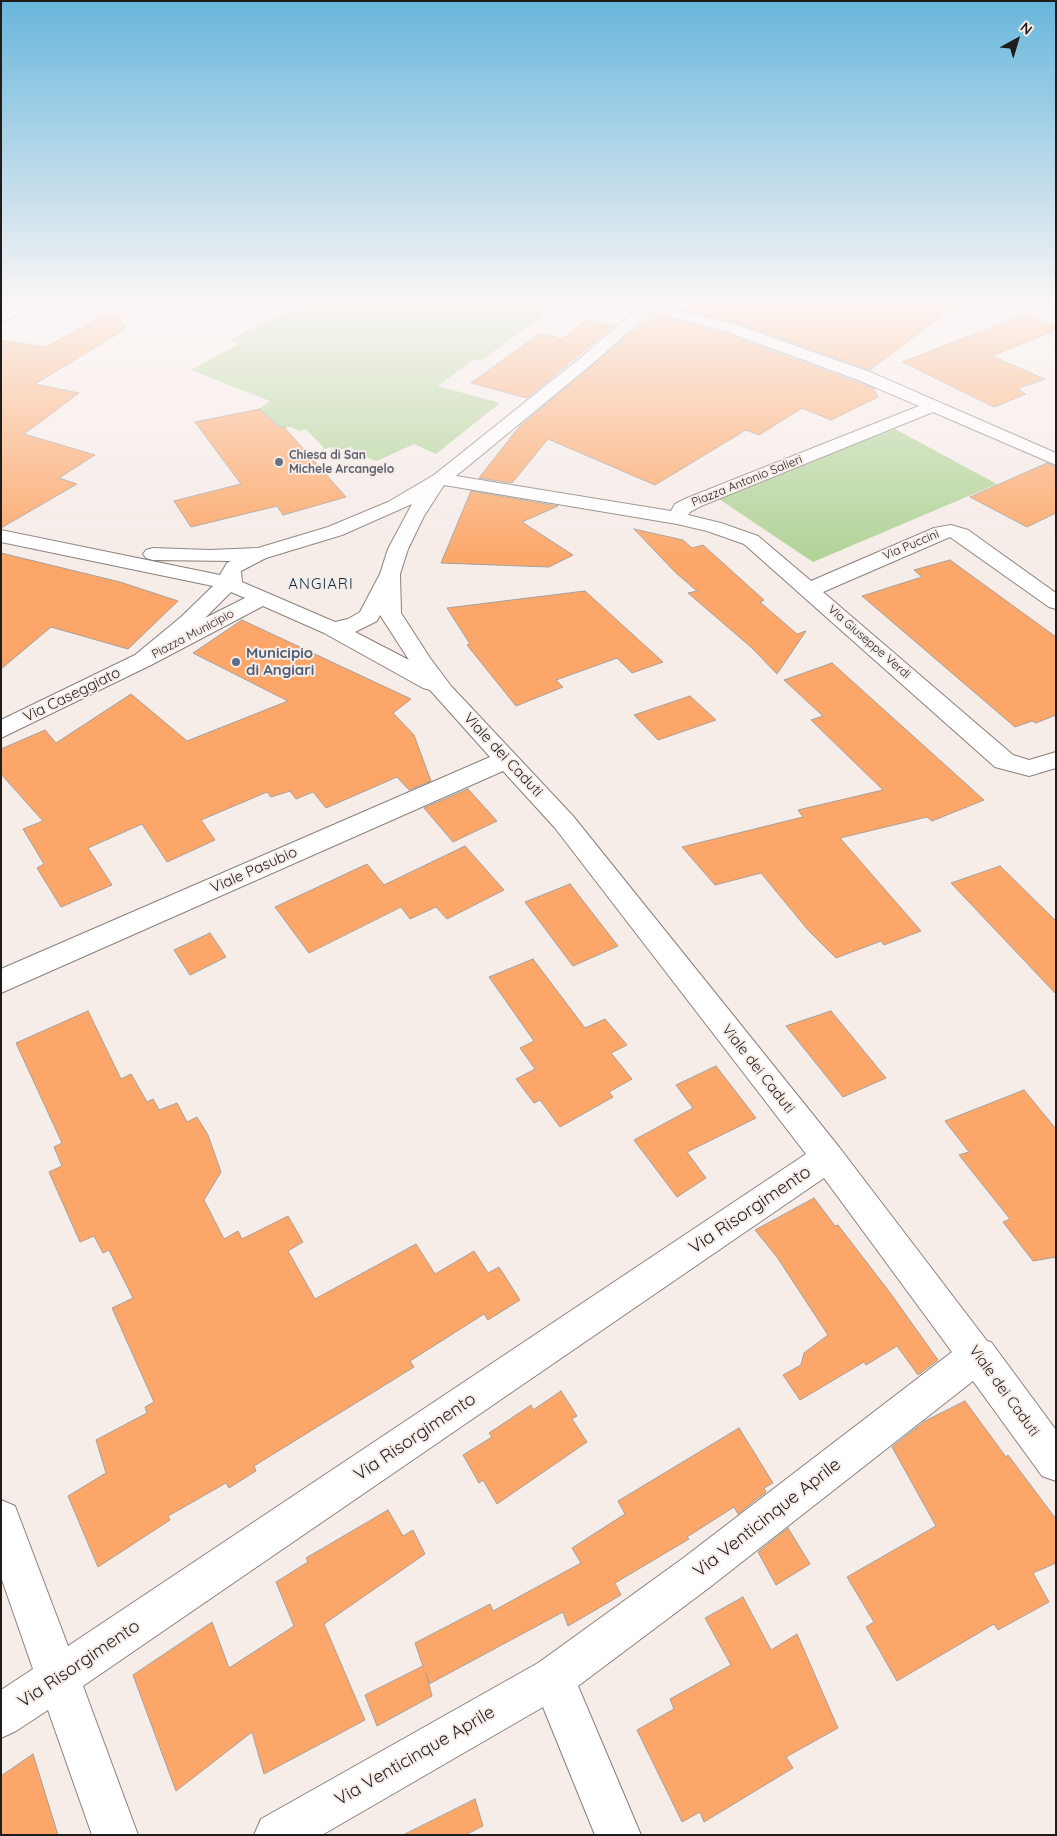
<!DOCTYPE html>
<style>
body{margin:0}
#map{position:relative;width:1057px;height:1836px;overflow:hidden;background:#f6ece8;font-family:Quicksand,sans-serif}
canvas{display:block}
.frame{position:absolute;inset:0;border:2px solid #1f1c1a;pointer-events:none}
.north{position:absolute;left:992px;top:15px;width:50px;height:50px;-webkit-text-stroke:4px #f6ece8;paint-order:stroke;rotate:39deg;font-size:14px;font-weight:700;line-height:20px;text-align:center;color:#1f1c1a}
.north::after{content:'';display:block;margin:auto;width:18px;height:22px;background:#1f1c1a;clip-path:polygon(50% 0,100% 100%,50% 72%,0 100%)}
</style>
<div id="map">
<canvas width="1057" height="1836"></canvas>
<div class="frame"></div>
<div class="north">N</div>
</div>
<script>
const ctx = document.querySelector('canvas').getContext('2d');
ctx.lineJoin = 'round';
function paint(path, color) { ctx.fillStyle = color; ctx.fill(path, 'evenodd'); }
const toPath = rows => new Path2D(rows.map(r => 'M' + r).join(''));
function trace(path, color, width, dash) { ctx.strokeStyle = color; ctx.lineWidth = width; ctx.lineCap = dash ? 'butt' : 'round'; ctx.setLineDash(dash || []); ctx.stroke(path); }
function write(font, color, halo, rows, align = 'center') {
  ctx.font = font + ' Quicksand,sans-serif'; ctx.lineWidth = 4; ctx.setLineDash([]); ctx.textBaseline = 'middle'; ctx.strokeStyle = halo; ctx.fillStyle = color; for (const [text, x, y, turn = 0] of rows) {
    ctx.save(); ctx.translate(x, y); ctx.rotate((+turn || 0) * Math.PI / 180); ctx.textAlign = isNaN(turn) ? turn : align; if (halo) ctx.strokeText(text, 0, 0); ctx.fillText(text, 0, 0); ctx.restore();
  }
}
paint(toPath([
 [303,303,559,303,481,361,474,359,438,386,500,403,436,454,414,444,377,461,357,454,351,447,335,451,332,447,325,449,306,429,300,431,291,427,279,428,259,409,270,401,191,370,239,344,229,340],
 [895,429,997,484,813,562,716,497]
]), '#b0d396');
const building = toPath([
 [674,303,959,303,870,370,738,323,670,306,674,303],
 [114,310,126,329,35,384,79,393,24,434,95,455,59,478,77,484,1,528,1,340,46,347,114,310],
 [1026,314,1056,326,1056,330,992,356,1045,379,1017,389,1026,394,994,407,902,362,1026,314],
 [656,315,724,333,857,382,873,388,878,397,831,420,802,408,759,435,746,430,655,485,548,439,512,483,479,478,519,427,633,331,656,315],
 [587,320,614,326,527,398,471,383,540,333,562,339,587,320],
 [260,409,279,427,284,427,346,497,283,515,277,506,191,527,174,501,241,484,195,422,260,409],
 [1047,463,1056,467,1056,513,1027,527,970,497,1047,463],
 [471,491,558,506,522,522,573,555,549,567,441,563,471,491],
 [634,529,683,540,692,548,703,545,764,600,760,602,797,634,806,631,777,674,752,648,688,593,697,591,676,573,634,529],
 [1,553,120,582,178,601,128,649,51,627,1,669,1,553],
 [950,560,1056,637,1056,715,1036,723,1032,721,1015,727,862,596,922,577,914,570,950,560],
 [585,591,663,662,632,673,617,658,556,680,563,687,516,706,467,645,470,644,447,608,585,591],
 [242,620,411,699,393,713,414,735,431,781,409,790,397,777,326,808,313,792,296,799,290,791,271,797,267,792,201,820,215,840,167,862,142,824,88,848,112,885,61,907,37,868,44,864,23,829,43,821,1,774,1,749,45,730,56,743,131,694,187,741,288,701,193,653,242,620],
 [832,663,984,800,932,821,927,817,840,838,921,931,884,945,881,941,836,958,808,930,761,873,715,885,682,847,803,817,798,810,883,790,811,720,823,716,784,680,832,663],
 [690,696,716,720,658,740,634,715,690,696],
 [468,789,497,821,453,842,424,808,468,789],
 [465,846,504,890,447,919,436,907,410,919,401,907,309,953,275,907,367,864,384,885,465,846],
 [1000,866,1056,921,1056,994,951,883,1000,866],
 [570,884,618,946,573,966,525,902,570,884],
 [210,933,226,957,190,975,174,950,210,933],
 [533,959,585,1028,605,1019,627,1045,611,1053,632,1079,609,1092,613,1097,560,1127,540,1100,534,1103,516,1079,535,1069,520,1048,534,1041,489,977,533,959],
 [88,1011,121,1079,131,1074,147,1102,153,1099,159,1110,177,1103,187,1122,197,1117,208,1135,221,1172,204,1200,224,1239,238,1231,242,1239,288,1216,303,1242,288,1251,315,1299,416,1244,435,1274,474,1251,488,1273,499,1267,520,1300,488,1320,484,1314,410,1361,414,1367,254,1466,256,1471,229,1488,226,1483,168,1516,170,1520,98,1567,68,1496,106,1473,96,1440,147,1413,145,1407,154,1402,112,1308,133,1298,109,1250,103,1253,94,1236,80,1242,49,1172,62,1166,54,1147,62,1143,16,1043,88,1011],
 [831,1011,886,1078,843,1097,786,1026,831,1011],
 [716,1066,756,1118,687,1152,706,1178,677,1197,634,1140,693,1108,676,1085,716,1066],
 [1024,1090,1056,1129,1056,1257,1033,1261,1003,1222,1010,1219,959,1155,969,1152,945,1121,1024,1090],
 [814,1198,835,1226,838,1225,891,1294,938,1360,918,1375,897,1346,866,1365,864,1362,800,1400,783,1375,801,1365,804,1353,828,1335,777,1257,755,1230,814,1198],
 [561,1391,577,1416,572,1419,587,1442,497,1504,483,1480,479,1483,463,1455,492,1437,489,1433,531,1405,533,1410,561,1391],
 [965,1401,1006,1457,1008,1455,1056,1519,1056,1563,1033,1573,1049,1602,998,1630,994,1624,897,1681,866,1627,874,1622,847,1577,936,1526,892,1447,925,1421,965,1401],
 [739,1428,773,1483,764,1488,766,1492,738,1514,734,1507,687,1537,689,1539,615,1583,621,1595,568,1626,563,1612,429,1684,426,1673,432,1696,377,1726,365,1695,423,1666,415,1643,490,1604,493,1611,581,1563,572,1548,625,1514,618,1501,739,1428],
 [388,1510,403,1536,413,1530,425,1554,324,1624,365,1720,264,1774,252,1732,176,1791,133,1675,212,1622,229,1668,294,1626,276,1582,308,1562,306,1558,388,1510],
 [788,1528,810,1564,776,1585,758,1552,788,1528],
 [743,1597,771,1650,797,1634,838,1728,786,1757,793,1768,704,1822,700,1812,682,1822,637,1730,674,1709,670,1699,731,1665,705,1618,743,1597],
 [33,1754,58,1835,1,1835,1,1776,33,1754],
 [475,1799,483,1826,465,1835,403,1835,475,1799]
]);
paint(building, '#fca769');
trace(building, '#a79f99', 1);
const minor = toPath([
 [18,303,38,303,35,306,1,322,1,311,18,303],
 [644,303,660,303,659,305,737,325,802,348,870,372,1056,453,1056,465,933,412,701,506,690,512,688,515,721,523,758,536,811,581,934,528,951,525,968,530,1056,593,1056,609,1049,607,950,537,823,592,1013,755,1029,760,1056,752,1056,768,1029,776,995,767,744,544,707,531,677,524,444,485,424,516,408,549,400,574,401,613,430,658,451,686,573,816,839,1147,987,1341,991,1342,1056,1430,1056,1481,1042,1476,973,1381,710,1587,578,1686,641,1835,595,1835,543,1707,322,1835,254,1835,261,1819,538,1663,682,1559,952,1352,824,1178,83,1686,138,1835,92,1835,48,1710,16,1731,1,1738,1,1690,33,1669,1,1577,1,1500,15,1506,68,1646,806,1154,555,828,503,771,1,993,1,969,490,757,430,690,423,688,324,633,263,606,151,665,1,738,1,720,135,655,181,617,213,586,1,542,1,530,220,575,227,563,231,561,153,560,146,558,143,554,146,550,153,548,210,550,258,548,328,527,388,502,434,475,579,359,644,303],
 [651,312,725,331,858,380,919,406,687,498,675,504,671,511,456,476,591,365,651,312],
 [412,504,388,549,380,574,360,612,348,619,335,622,242,582,241,571,266,558,342,535,412,504],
 [231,592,245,598,205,618,231,592],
 [380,615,409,660,355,632,377,621,380,615]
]);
trace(minor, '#89807c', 2);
paint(minor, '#fff');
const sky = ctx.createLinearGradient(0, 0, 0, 560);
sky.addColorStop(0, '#68b6dc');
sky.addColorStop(0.54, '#fbf6f5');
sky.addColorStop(1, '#fbf6f500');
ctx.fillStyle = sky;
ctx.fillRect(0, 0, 1057, 560);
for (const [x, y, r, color] of [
 [279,462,5,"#6b7280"],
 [236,662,5,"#5c6f8a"]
]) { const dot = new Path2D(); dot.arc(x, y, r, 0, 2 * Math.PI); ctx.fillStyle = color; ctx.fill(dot); trace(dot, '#f6ece8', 2); }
write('bold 12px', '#5b616d', '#f6ece8', [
 ["Chiesa di San",289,455],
 ["Michele Arcangelo",289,469]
], 'left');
write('12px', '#1f1c1a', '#f6ece8', [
 ["Piazza Antonio Salieri",747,481,-22],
 ["Via Puccini",911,545,-23],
 ["Piazza Municipio",193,634,-28],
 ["Via Giuseppe Verdi",869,642,41]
]);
ctx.letterSpacing = '1px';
write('15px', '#0a2d46', '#f6ece8', [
 ["ANGIARI",321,584]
]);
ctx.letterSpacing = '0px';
write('bold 15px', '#4e5e75', '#f6ece8', [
 ["Municipio",246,653],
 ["di Angiari",246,670]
], 'left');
write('15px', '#1f1c1a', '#f6ece8', [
 ["Via Caseggiato",72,695,-26],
 ["Viale dei Caduti",503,755,47],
 ["Viale Pasubio",254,870,-24],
 ["Viale dei Caduti",758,1069,52],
 ["Viale dei Caduti",1004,1391,54]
]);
write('18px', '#1f1c1a', '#f6ece8', [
 ["Via Risorgimento",750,1210,-34],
 ["Via Risorgimento",415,1437,-34],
 ["Via Venticinque Aprile",767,1518,-38],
 ["Via Risorgimento",79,1664,-34],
 ["Via Venticinque Aprile",415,1756,-30]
]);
</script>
